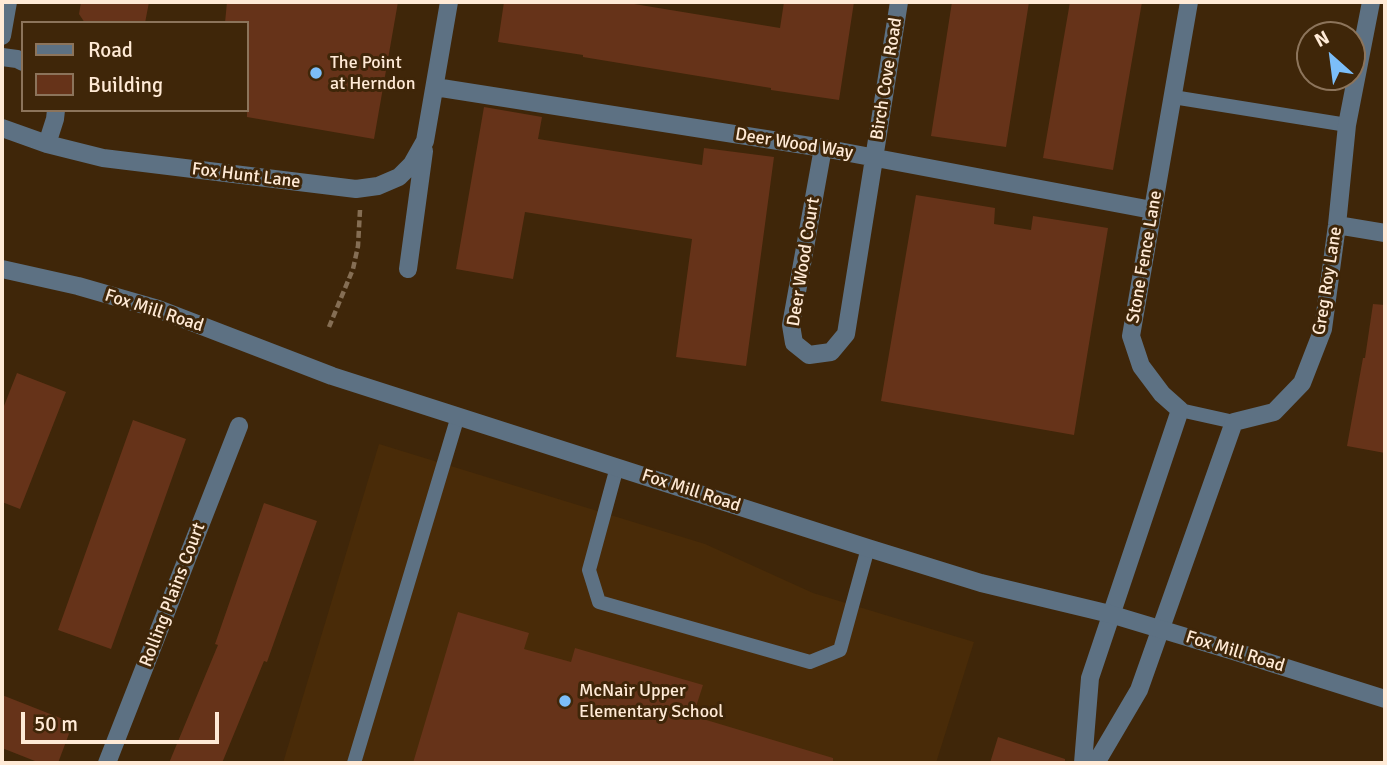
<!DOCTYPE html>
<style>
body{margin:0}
#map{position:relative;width:1387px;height:765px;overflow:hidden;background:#3f2609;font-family:Signika,sans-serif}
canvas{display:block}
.frame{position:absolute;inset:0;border:4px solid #ffead6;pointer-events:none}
.legend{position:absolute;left:21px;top:21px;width:228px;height:91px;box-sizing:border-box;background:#3f2609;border:2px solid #8c745b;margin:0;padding:9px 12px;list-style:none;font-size:21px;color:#ffead6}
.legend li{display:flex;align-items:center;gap:14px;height:35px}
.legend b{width:35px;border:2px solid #8c745b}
.north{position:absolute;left:1296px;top:21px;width:70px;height:70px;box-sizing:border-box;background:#3f2609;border:2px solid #8c745b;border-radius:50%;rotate:332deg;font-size:19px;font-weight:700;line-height:28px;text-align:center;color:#ffead6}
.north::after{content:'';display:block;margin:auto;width:24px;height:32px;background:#7cbef9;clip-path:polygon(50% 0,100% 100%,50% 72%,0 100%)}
.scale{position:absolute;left:21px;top:712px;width:198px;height:32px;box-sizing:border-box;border:4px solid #ffead6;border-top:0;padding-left:9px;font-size:21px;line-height:24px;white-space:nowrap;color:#ffead6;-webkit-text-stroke:5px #3f2609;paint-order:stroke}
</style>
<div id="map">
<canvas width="1387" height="765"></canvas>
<div class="frame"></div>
<ul class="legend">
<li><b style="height:9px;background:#5d7183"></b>Road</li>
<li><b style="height:19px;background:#663319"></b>Building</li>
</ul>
<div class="north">N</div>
<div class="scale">50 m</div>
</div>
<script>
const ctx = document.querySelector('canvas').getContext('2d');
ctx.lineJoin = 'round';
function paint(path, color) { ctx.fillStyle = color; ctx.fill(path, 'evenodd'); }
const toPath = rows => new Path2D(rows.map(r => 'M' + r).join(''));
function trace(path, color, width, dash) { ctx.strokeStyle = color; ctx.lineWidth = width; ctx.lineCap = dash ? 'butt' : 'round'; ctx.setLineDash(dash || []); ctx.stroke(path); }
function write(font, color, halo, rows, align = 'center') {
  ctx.font = font + ' Signika,sans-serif'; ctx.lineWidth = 6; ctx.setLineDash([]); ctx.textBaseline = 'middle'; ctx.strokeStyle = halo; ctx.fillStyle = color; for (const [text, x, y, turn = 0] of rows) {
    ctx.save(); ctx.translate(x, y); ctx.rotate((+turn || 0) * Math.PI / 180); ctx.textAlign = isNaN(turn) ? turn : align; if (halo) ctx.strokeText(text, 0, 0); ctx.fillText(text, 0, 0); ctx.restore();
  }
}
paint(toPath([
 [379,444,705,544,813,593,974,642,936,763,283,763]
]), '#492b08');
paint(toPath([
 [81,2,149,2,145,23,85,23,79,14],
 [227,2,398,2,374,139,247,117,247,23,225,23],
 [504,2,622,2,780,28,784,2,854,2,839,100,771,90,771,88,583,57,583,55,498,42],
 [952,2,1029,2,1006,147,931,136],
 [1070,2,1142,2,1113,170,1043,158],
 [484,107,542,117,538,139,702,165,704,148,774,157,746,366,676,357,692,239,525,212,513,279,456,269],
 [916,195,995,208,994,224,1031,230,1033,216,1108,228,1074,435,881,401],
 [1373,304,1385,305,1385,453,1347,446,1363,358,1365,358],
 [17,373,66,392,20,509,2,502,2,411],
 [133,420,186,439,111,649,58,630],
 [264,503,317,521,267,662,264,661,222,763,169,763,218,645,215,644],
 [458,612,529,633,524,649,571,662,575,648,703,685,693,716,833,758,833,763,413,763],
 [2,695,73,723,58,763,40,763,2,748],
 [998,737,1065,759,1065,763,990,763]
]), '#663319');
trace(toPath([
 [329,327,353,269,358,246,360,210]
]), '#856e54', 4.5, [7, 3.5]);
trace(toPath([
 [1173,97,1347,125],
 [1180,410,1234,422],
 [617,467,589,570,599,602,810,662,840,650,868,548],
 [354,763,458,416]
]), '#5d7183', 14);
trace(toPath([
 [2,36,8,2],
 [2,57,17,59,23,62],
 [435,87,823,148,1152,210],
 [2,128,47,144,103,158,356,189,378,186,399,177,412,164,425,141,449,2],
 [47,144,55,119,56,110],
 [823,148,791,325,794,343,809,355,831,352,846,334,899,2],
 [1337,225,1385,233],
 [408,269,424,151],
 [107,763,239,426],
 [1083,763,1090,678,1180,410,1162,394,1141,366,1131,336,1189,2],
 [1096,763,1139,690,1234,422,1274,412,1302,383,1323,329,1337,225,1347,125,1371,2]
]), '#5d7183', 18);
trace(toPath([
 [2,269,78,286,158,309,332,376,868,548,981,583,1110,614,1233,651,1385,699]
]), '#5d7183', 18);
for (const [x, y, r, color] of [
 [316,73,7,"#7cbef9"],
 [565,701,7,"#7cbef9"]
]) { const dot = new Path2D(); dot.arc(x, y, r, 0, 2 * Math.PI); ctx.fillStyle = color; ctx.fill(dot); trace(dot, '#3f2609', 2.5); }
write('18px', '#ffead6', '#3f2609', [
 ["The Point",330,63],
 ["at Herndon",330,84],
 ["McNair Upper",579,691],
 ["Elementary School",579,712]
], 'left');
write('18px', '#ffead6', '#3f2609', [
 ["Birch Cove Road",887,79,-81],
 ["Deer Wood Way",794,144,9],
 ["Fox Hunt Lane",246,176,7],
 ["Stone Fence Lane",1145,257,-80],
 ["Deer Wood Court",804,262,-81],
 ["Greg Roy Lane",1328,281,-81],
 ["Fox Mill Road",154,311,18],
 ["Fox Mill Road",691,491,18],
 ["Rolling Plains Court",173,595,-69],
 ["Fox Mill Road",1235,652,17]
]);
</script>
